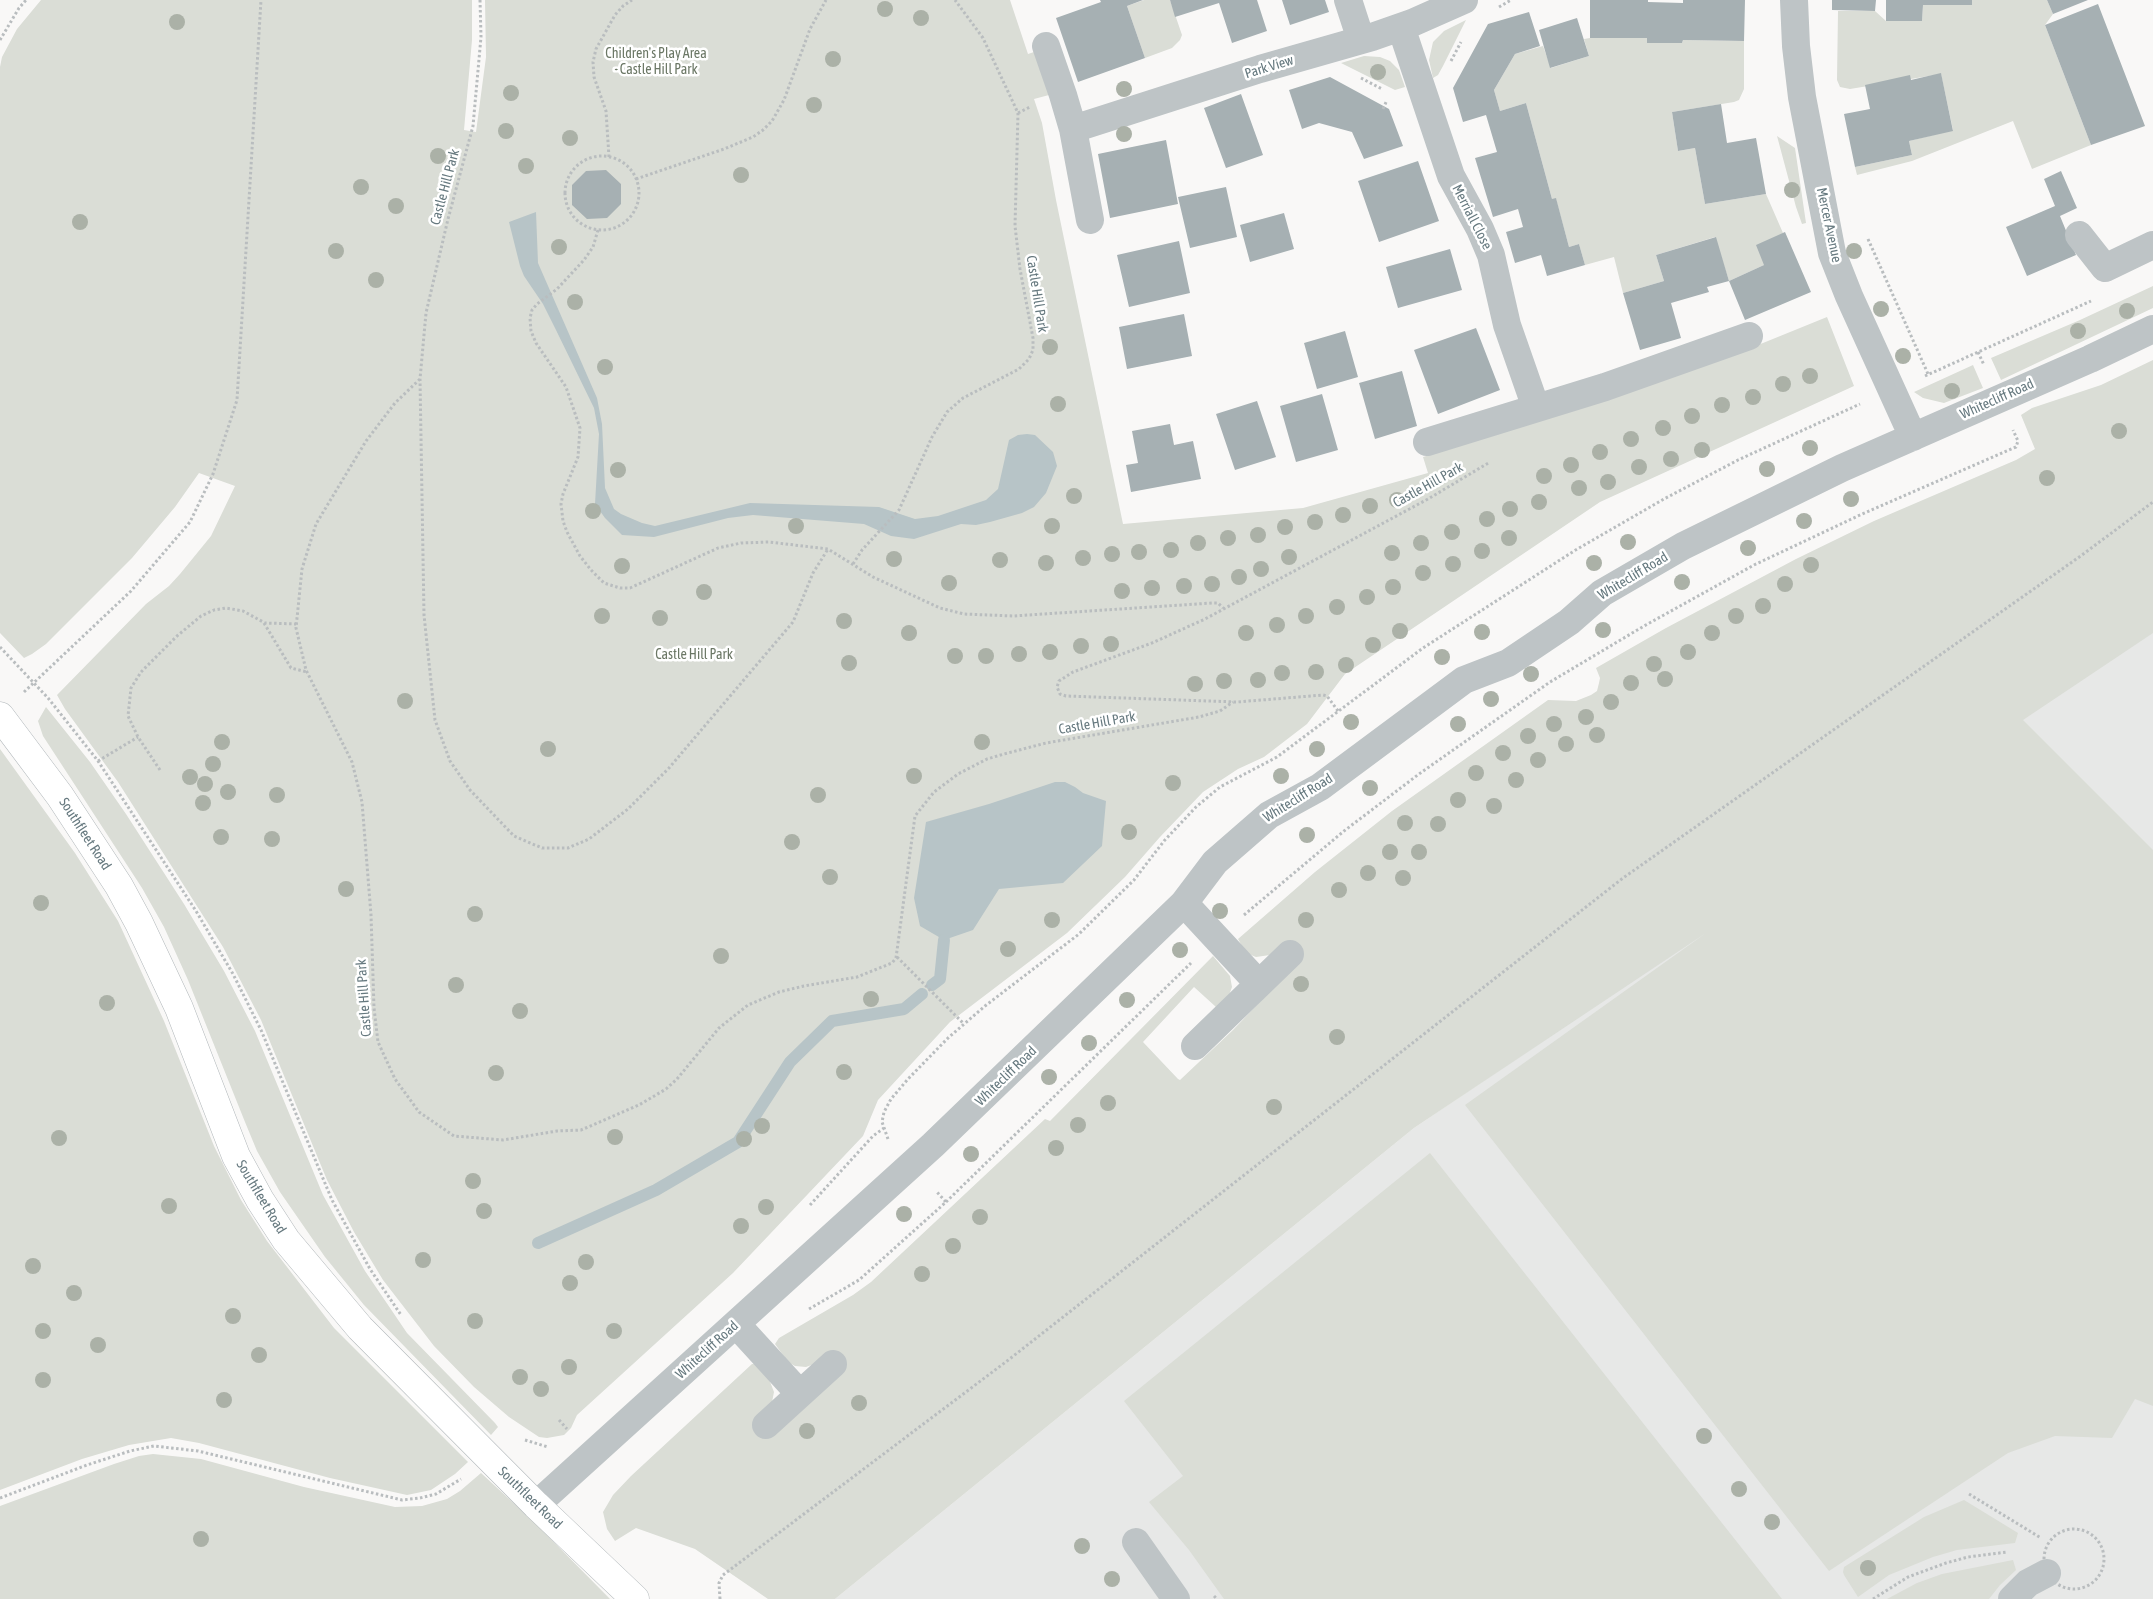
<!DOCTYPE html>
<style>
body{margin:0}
canvas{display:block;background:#f9f8f7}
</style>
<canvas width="2153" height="1599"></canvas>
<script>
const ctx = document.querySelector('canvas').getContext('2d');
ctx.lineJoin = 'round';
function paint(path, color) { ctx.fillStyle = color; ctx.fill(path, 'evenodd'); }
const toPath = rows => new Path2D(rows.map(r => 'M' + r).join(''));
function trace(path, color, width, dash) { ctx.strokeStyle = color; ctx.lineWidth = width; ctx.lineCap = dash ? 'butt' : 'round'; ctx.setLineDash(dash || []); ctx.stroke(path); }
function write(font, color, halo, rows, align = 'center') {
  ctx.font = font + ' "Asap Condensed",sans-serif'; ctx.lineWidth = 5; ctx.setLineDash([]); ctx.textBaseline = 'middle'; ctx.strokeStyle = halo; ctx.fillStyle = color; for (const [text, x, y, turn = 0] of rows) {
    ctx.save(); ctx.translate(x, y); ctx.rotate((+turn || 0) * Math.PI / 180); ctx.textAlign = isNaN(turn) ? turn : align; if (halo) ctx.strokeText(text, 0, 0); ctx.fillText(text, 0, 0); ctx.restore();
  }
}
paint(toPath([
 [2153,629,2153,1599,835,1599,1414,1128]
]), '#e7e8e7');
paint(toPath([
 [41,0,472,0,472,40,464,130,476,132,486,57,485,0,1010,0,1028,54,1034,52,1049,95,1034,99,1042,123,1056,200,1123,524,1303,508,1428,473,1423,457,1549,418,1763,343,1827,317,1854,386,1600,502,1345,674,1307,724,1264,757,1238,769,1203,792,1160,837,1125,877,1067,933,950,1022,878,1100,863,1136,733,1273,577,1415,571,1428,564,1435,547,1438,539,1437,509,1417,474,1387,434,1346,383,1280,354,1232,327,1180,261,1020,223,947,118,782,65,709,57,695,146,604,169,586,180,574,211,536,235,486,199,473,175,507,132,558,46,644,32,654,24,658,0,633,0,67,2,57,17,29],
 [1144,0,1170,0,1182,35,1180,40,1172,48,1145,58,1127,6],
 [1972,0,2047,0,2053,14,2045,25,2091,145,2032,169,2013,121,1912,161,1857,175,1855,167,1912,155,1909,141,1953,130,1941,74,1850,89,1840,87,1837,80,1838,11,1875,11,1886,21,1922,21,1923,5,1972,5],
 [1466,20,1443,66,1438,75,1433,78,1429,60,1433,42,1444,31],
 [1590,38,1647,38,1648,43,1682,43,1683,40,1744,41,1744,89,1739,100,1734,102,1672,112,1678,151,1695,148,1705,204,1766,194,1783,233,1764,265,1729,281,1715,237,1656,255,1664,281,1623,293,1614,257,1585,265,1579,244,1569,247,1556,199,1552,199,1526,103,1500,111,1494,90,1515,54,1543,46,1551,68,1589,56,1584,39],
 [1364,56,1380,57,1390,61,1399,70,1405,87,1395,90,1341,63],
 [1777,136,1795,148,1806,223,1802,224,1796,207],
 [2153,286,2153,308,2001,380,1991,358,2080,320],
 [2153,360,2153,633,2023,720,2153,850,2153,1406,2135,1399,2112,1438,2055,1436,2008,1453,1829,1571,1465,1105,1706,933,1414,1128,835,1599,768,1599,695,1549,636,1528,615,1541,607,1529,603,1512,613,1495,631,1476,752,1364,755,1364,769,1379,774,1392,772,1402,817,1363,806,1367,795,1366,788,1362,775,1344,779,1338,853,1295,871,1282,1045,1119,1050,1121,1213,956,1230,976,1232,987,1228,998,1216,1007,1194,987,1143,1042,1178,1079,1180,1080,1233,1030,1301,959,1270,955,1256,957,1246,953,1238,939,1315,872,1392,811,1548,700,1576,701,1591,695,1597,691,1599,683,1600,678,1596,668,1666,628,1796,559,1874,521,2016,460,2035,449,2021,415,2032,408,2101,385],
 [1973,365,1983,388,1944,403,1923,398,1914,392],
 [46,707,90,762,126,814,184,904,224,971,255,1031,323,1195,365,1271,407,1333,495,1423,498,1427,491,1435,364,1305,325,1257,280,1192,257,1151,245,1122,188,980,164,927,142,888,43,736,38,721],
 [0,749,75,853,118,921,164,1021,214,1146,241,1200,267,1241,334,1328,468,1462,455,1474,431,1490,407,1495,330,1478,199,1443,171,1438,129,1445,82,1459,0,1490],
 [1430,1153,1500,1242,1782,1599,1224,1599,1189,1550,1149,1502,1183,1476,1124,1401],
 [153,1454,201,1459,304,1487,395,1507,422,1506,447,1499,460,1491,481,1473,533,1521,610,1599,0,1599,0,1506,114,1464,139,1456],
 [1964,1500,2018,1533,2015,1543,1957,1550,1933,1557,1889,1575,1858,1597,1844,1575,1843,1572,1844,1567,1924,1517],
 [2013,1560,2016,1570,2000,1585,1989,1599,1887,1599,1917,1583,1942,1574]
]), '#daddd6');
paint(toPath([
 [536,212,538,263,597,398,602,424,605,488,614,509,621,514,642,523,655,526,750,503,879,507,915,519,938,516,986,500,998,489,1009,440,1018,435,1027,434,1035,435,1053,452,1057,466,1046,493,1034,507,1022,513,990,522,976,525,961,524,914,539,891,536,864,524,753,515,728,518,654,537,622,535,605,518,595,504,599,434,594,408,556,330,543,304,524,276,520,266,509,222],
 [1055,782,1065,782,1075,787,1083,793,1106,801,1102,846,1063,883,999,889,973,930,944,940,920,926,914,898,926,822,989,804]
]), '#b7c4c7');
trace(toPath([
 [932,985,940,979,944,940],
 [538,1243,656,1190,738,1142,790,1062,832,1021,904,1009,922,994]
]), '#b7c4c7', 12);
paint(toPath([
 [1100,0,1143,0,1127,6,1145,58,1078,82,1056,18,1101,2],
 [1170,0,1257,0,1267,31,1232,43,1219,3,1175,17],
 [1282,0,1325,0,1329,12,1290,25],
 [1590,0,1648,0,1648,2,1683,3,1683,0,1745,0,1744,41,1683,40,1682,43,1647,43,1647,38,1590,38],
 [1832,0,1876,0,1875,11,1832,10],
 [1886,0,1972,0,1972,5,1923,5,1922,21,1886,21],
 [2047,0,2088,0,2053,14],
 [2098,4,2145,126,2091,145,2045,25],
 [1529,12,1540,46,1515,54,1494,90,1500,111,1526,103,1552,199,1556,198,1569,247,1579,244,1585,265,1547,276,1541,255,1515,263,1506,232,1523,227,1518,209,1493,217,1475,158,1497,152,1486,115,1463,122,1453,88,1488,24],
 [1577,18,1589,56,1550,68,1539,30],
 [1941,73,1953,131,1909,141,1912,155,1855,167,1844,114,1870,109,1865,85,1910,75,1911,80],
 [1330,77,1389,109,1403,146,1364,159,1352,132,1319,123,1302,129,1289,90],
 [1241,94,1263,155,1226,168,1204,108],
 [1721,104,1727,143,1756,138,1766,194,1705,204,1695,148,1678,151,1672,112],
 [1166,140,1178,204,1110,218,1098,154],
 [1418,161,1439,221,1379,242,1358,181],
 [606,170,621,184,621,204,607,218,587,219,572,205,572,185,586,171],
 [2061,171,2077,208,2060,216,2076,255,2027,276,2006,227,2055,206,2044,179],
 [1226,187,1237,237,1190,248,1178,197],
 [1284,213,1294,249,1250,262,1240,225],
 [1785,232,1811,292,1745,320,1729,281,1707,287,1709,292,1671,303,1681,338,1640,350,1623,293,1664,281,1656,255,1716,237,1729,281,1764,265,1756,245],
 [1179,241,1190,293,1129,307,1117,255],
 [1450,249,1462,290,1398,308,1386,267],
 [1184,314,1192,356,1127,369,1119,327],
 [1476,328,1500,390,1438,414,1414,350],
 [1345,331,1358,377,1317,389,1304,343],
 [1402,371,1417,426,1375,439,1359,383],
 [1322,394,1338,450,1296,462,1280,406],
 [1257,401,1276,457,1235,470,1216,414],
 [1170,424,1174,445,1193,441,1201,479,1131,492,1126,465,1138,463,1132,431]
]), '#a6b0b3');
const major = toPath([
 [0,716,60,796,119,886,139,923,179,1008,236,1156,260,1200,286,1240,360,1328,536,1505,635,1599]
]);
trace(major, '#b2b8bb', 29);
trace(toPath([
 [480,0,481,37,473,126,448,219,426,313,420,379,424,615,435,720,450,761,470,790,514,836,542,848,568,848,589,839,628,809,669,768,793,622,813,573,828,549],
 [1499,7,1511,0],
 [0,40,19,8,26,0],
 [1451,61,1461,42],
 [1361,78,1382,89],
 [1383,109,1387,100],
 [1018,113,1030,107],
 '565 193a37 37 0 1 1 74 0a37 37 0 1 1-74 0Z',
 [609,157,606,111,594,77,593,62,596,49,615,15,623,6,632,0],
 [636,179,724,149,753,137,763,130,772,121,784,100,810,29,826,0],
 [598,230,593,247,584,260,557,289,537,304,532,310,530,318,531,331,536,343,566,387,580,428,578,457,563,494,561,504,563,521,567,532,580,556,591,570,604,583,620,588,630,588,718,548,741,543,769,542,828,549,873,577,940,608,964,614,1013,616,1212,603,1218,603,1223,608],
 [1868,239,1928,374],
 [1978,352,1984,365],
 [1925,376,2091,301],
 [420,379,395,403,366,441,316,524,302,569,296,628,306,670,352,762,362,802,371,915,374,1008,378,1042,395,1079,419,1112,454,1136,503,1140,557,1131,581,1130,639,1105,666,1089,677,1079,719,1028,748,1005,779,992,804,986,857,977,892,963,896,958,915,816,934,792,958,774,987,759,1004,754,1046,743,1199,717,1220,711,1233,702],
 [853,564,862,550,899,510,932,437,947,412,963,398,1019,369,1029,359,1033,350,1033,338,1020,269,1015,226,1018,113,983,38,955,0],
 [264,623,291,668,307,672],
 [0,647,48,698,98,761,196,911,233,974,261,1030,332,1200,370,1269,401,1315],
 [24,692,131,591,190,522,213,474,237,400,261,0],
 [1338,711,1327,696,1323,695,1237,702,1066,696,1060,694,1057,687,1059,681,1073,672,1152,643,1205,619,1428,499,1490,462],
 [98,761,138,737],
 [160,770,138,737,128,716,131,688,141,672,177,636,201,616,214,610,226,608,243,611,265,623,296,624],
 [1244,915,1344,831,1419,774,1550,682,1644,626,1754,565,1860,515,2016,447,2018,441,2013,430],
 [897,957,964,1024],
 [888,1139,882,1122,884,1112,891,1099,908,1079,948,1038,985,1006,1079,934,1134,880,1164,841,1196,807,1220,787,1277,757,1423,648,1574,551,1664,499,1738,460,1860,404],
 [946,1202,1191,963],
 [810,1205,873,1136,884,1128],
 [809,1309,859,1280,946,1202,936,1191],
 [559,1420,567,1429],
 [525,1440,548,1447],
 [1969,1494,2041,1538],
 [0,1498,87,1465,130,1451,154,1446,198,1451,402,1500,420,1498,436,1494,461,1479],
 '2044 1559a30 30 0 1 1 60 0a30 30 0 1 1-60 0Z',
 [1214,1596,1217,1599],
 [720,1599,719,1583,723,1575,1007,1361,1623,878,2082,555,2153,502],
 [1873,1599,1908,1577,1946,1563,1968,1557,2007,1552]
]), '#b9bdbf', 3, [2.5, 2.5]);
trace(toPath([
 [1348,0,1361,40],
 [1794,0,1796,46,1802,97,1832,253,1849,296,1913,437],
 [1401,27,1451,176,1480,229,1491,255,1507,325,1536,408],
 [1046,46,1063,95,1073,129,1090,220],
 [1073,129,1260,69,1372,37,1412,23,1464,0],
 [2079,235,2105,268,2153,245],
 [1427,442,1605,387,1749,336],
 [1184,903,1259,984],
 [1195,1046,1290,954],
 [736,1324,800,1394],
 [766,1425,833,1364],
 [536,1505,933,1145,1184,903,1215,862,1269,815,1320,787,1464,680,1508,663,1569,622,1602,593,1683,546,1842,468,2090,359,2153,329],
 [1136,1542,1176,1599],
 [2012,1599,2028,1583,2047,1573]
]), '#bec4c6', 28);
trace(major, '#fff', 28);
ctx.fillStyle = '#abb1a7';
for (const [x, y] of [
 [885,9],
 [921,18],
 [177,22],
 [833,59],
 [1378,72],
 [1124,89],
 [511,93],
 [814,105],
 [506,131],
 [1124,134],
 [570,138],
 [438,156],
 [526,166],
 [741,175],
 [361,187],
 [1792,190],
 [396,206],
 [80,222],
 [559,247],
 [336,251],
 [1854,251],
 [376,280],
 [575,302],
 [1881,309],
 [2127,311],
 [2078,331],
 [1050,347],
 [1903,356],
 [605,367],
 [1810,376],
 [1783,384],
 [1952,391],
 [1753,397],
 [1058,404],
 [1722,405],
 [1692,416],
 [1663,428],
 [2119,431],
 [1631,439],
 [1810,448],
 [1702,450],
 [1600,452],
 [1671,459],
 [1571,465],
 [1639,467],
 [1767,469],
 [618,470],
 [1544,476],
 [2047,478],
 [1608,482],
 [1579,488],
 [1074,496],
 [1851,499],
 [1397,500],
 [1539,502],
 [1370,506],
 [1510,509],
 [593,511],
 [1343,515],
 [1487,519],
 [1804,521],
 [1315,522],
 [796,526],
 [1052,526],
 [1285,527],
 [1452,532],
 [1258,535],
 [1228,538],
 [1509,538],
 [1628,542],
 [1198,543],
 [1421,543],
 [1748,548],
 [1171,550],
 [1482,551],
 [1139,552],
 [1392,553],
 [1112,554],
 [1289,557],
 [1083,558],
 [894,559],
 [1000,560],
 [1046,563],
 [1594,563],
 [1453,564],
 [1811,565],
 [622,566],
 [1261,569],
 [1423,573],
 [1239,577],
 [1682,582],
 [949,583],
 [1212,584],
 [1785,584],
 [1184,586],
 [1393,587],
 [1152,588],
 [1122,591],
 [704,592],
 [1367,597],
 [1763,606],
 [1337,607],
 [602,616],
 [1306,616],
 [1736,616],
 [660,618],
 [844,621],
 [1277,625],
 [1603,630],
 [1400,631],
 [1482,632],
 [909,633],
 [1246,633],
 [1712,633],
 [1111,644],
 [1373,645],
 [1081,646],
 [1050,652],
 [1688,652],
 [1019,654],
 [955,656],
 [986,656],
 [1442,657],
 [849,663],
 [1654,664],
 [1346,665],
 [1316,672],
 [1282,673],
 [1531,674],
 [1665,679],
 [1258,680],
 [1224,681],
 [1631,683],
 [1195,684],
 [1491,699],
 [405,701],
 [1611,702],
 [1586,717],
 [1351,722],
 [1458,724],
 [1554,724],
 [1597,735],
 [1528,736],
 [222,742],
 [982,742],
 [1566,744],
 [548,749],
 [1317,749],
 [1503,753],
 [1538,760],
 [213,764],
 [1476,773],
 [914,776],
 [1281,776],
 [190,777],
 [1516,780],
 [1173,783],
 [205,784],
 [1370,788],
 [228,792],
 [277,795],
 [818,795],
 [1458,800],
 [203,803],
 [1494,806],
 [1405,823],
 [1438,824],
 [1129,832],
 [1307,835],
 [221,837],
 [272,839],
 [792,842],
 [1390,852],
 [1419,852],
 [1368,873],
 [830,877],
 [1403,878],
 [346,889],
 [1339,890],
 [41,903],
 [1220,911],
 [475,914],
 [1052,920],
 [1306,920],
 [1008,949],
 [1180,950],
 [721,956],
 [1301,984],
 [456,985],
 [871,999],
 [1127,1000],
 [107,1003],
 [520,1011],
 [1337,1037],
 [1089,1043],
 [844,1072],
 [496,1073],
 [1049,1077],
 [1108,1103],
 [1274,1107],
 [1078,1125],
 [762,1126],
 [615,1137],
 [59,1138],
 [744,1139],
 [1056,1148],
 [971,1154],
 [473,1181],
 [169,1206],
 [766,1207],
 [484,1211],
 [904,1214],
 [980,1217],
 [741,1226],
 [953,1246],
 [423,1260],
 [586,1262],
 [33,1266],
 [922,1274],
 [570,1283],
 [74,1293],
 [233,1316],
 [475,1321],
 [43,1331],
 [614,1331],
 [98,1345],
 [259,1355],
 [569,1367],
 [520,1377],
 [43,1380],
 [541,1389],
 [224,1400],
 [859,1403],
 [807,1431],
 [1704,1436],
 [1739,1489],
 [1772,1522],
 [201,1539],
 [1082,1546],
 [1868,1568],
 [1112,1579]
]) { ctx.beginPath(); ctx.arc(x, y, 8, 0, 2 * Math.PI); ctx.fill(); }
write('14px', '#6b7765', '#fff', [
 ["Children's Play Area",656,54],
 ["- Castle Hill Park",656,70],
 ["Castle Hill Park",694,655]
]);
write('14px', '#66797f', '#fff', [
 ["Park View",1269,67,-17],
 ["Castle Hill Park",445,187,-75],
 ["Merriall Close",1472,217,63],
 ["Mercer Avenue",1829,225,78],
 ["Castle Hill Park",1037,294,81],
 ["Whitecliff Road",1997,399,-24],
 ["Castle Hill Park",1428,485,-29],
 ["Whitecliff Road",1633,576,-31],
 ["Castle Hill Park",1097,723,-10],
 ["Whitecliff Road",1298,798,-32],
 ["Southfleet Road",85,834,57],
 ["Castle Hill Park",364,998,-94],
 ["Whitecliff Road",1006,1076,-44],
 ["Southfleet Road",261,1197,59],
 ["Whitecliff Road",707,1350,-42],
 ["Southfleet Road",530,1498,44]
]);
</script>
